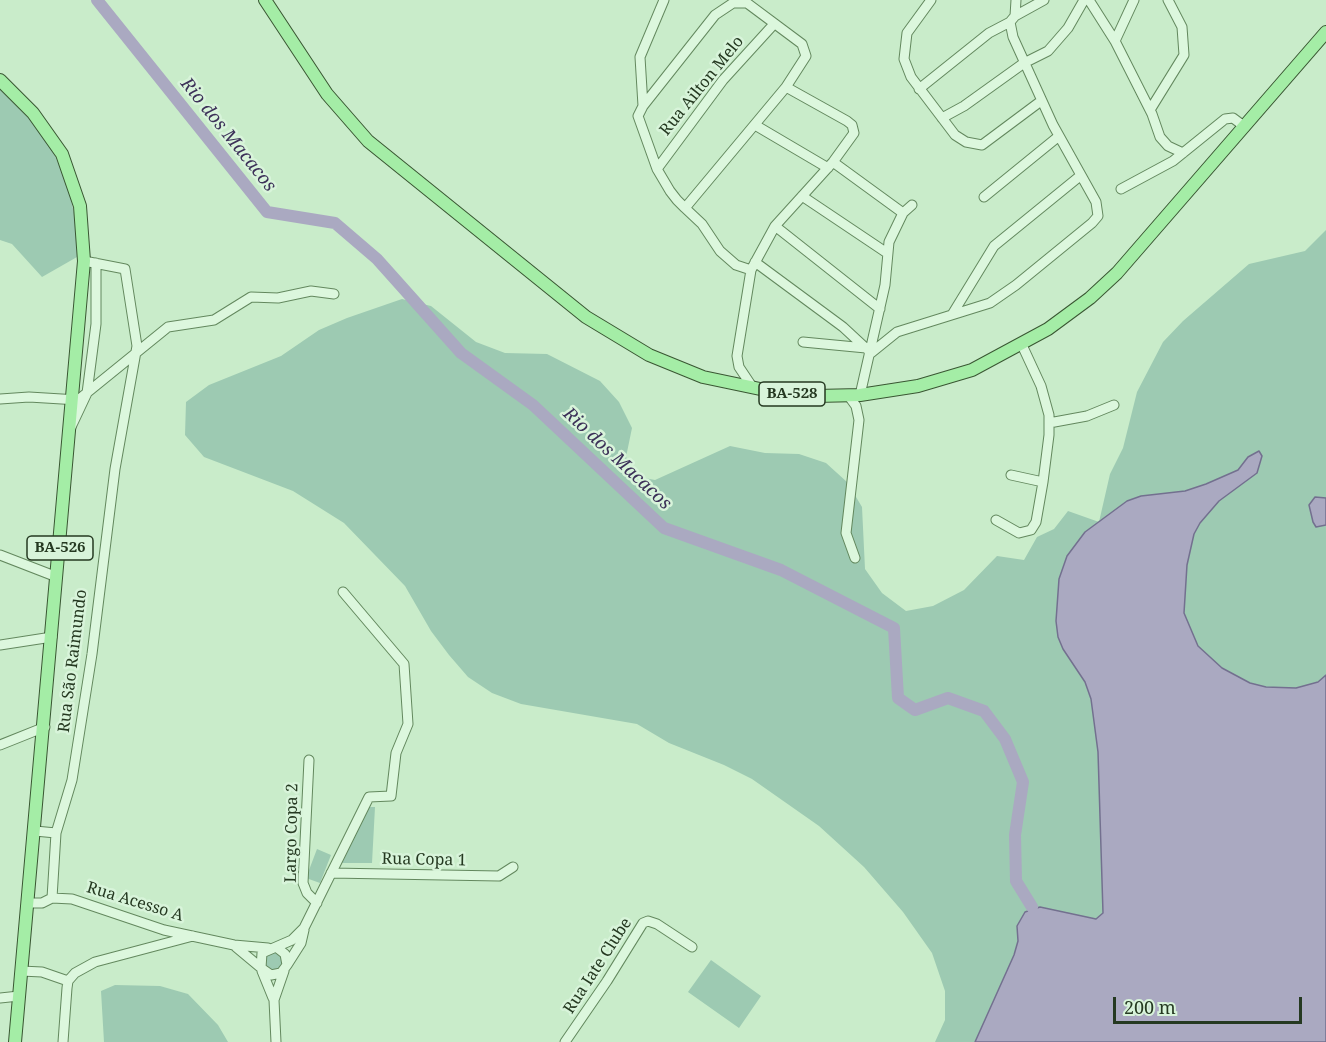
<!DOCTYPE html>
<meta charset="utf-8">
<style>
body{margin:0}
#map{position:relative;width:1326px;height:1042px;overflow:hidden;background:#c9ecca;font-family:"Noto Serif",serif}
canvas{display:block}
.scale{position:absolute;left:1113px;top:997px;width:189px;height:27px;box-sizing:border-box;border:3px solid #253921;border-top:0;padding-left:8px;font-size:18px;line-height:21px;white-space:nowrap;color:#253921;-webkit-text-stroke:4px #d8f4da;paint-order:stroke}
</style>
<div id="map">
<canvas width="1326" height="1042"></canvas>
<div class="scale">200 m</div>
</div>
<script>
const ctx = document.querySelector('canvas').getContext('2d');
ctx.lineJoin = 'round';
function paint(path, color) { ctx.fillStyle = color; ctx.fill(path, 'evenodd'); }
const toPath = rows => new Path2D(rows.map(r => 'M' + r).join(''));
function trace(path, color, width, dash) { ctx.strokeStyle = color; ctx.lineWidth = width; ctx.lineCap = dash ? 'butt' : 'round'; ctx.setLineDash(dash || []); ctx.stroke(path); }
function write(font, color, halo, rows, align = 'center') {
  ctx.font = font + ' "Noto Serif",serif'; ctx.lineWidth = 5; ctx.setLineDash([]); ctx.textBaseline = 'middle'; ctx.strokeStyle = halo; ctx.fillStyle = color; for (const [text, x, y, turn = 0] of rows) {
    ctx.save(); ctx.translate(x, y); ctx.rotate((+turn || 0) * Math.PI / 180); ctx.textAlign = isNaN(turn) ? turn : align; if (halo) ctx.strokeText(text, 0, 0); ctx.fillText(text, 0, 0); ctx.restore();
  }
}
paint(toPath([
 [0,89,31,119,51,146,68,187,76,221,77,257,42,277,12,244,0,240],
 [1326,230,1326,688,1154,862,988,1042,935,1042,945,1020,945,991,932,953,903,912,864,867,819,826,752,779,724,765,669,743,637,724,521,704,492,693,468,677,449,655,431,631,405,586,344,523,293,491,204,457,185,435,186,402,209,385,281,356,319,330,347,318,402,299,431,306,476,342,505,353,547,354,600,381,619,402,632,428,626,457,639,477,655,480,730,446,765,453,799,454,826,463,847,482,862,507,865,569,882,593,906,611,933,606,964,590,997,556,1024,560,1037,537,1054,529,1068,511,1099,522,1110,474,1123,448,1137,392,1163,342,1183,321,1249,264,1305,251],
 [369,807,375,807,372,863,342,863],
 [317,849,331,855,320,883,306,878],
 [269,950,283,954,282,969,268,973,261,960],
 [711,960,761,996,739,1028,688,992],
 [115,985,160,986,188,994,218,1025,228,1042,104,1042,101,991]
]), '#9dcab2');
const water = toPath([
 [1259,451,1262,456,1257,473,1219,501,1200,523,1194,534,1187,565,1184,613,1198,646,1222,668,1250,683,1266,687,1296,688,1318,682,1326,675,1326,1042,975,1042,1014,955,1018,941,1017,926,1025,912,1040,907,1096,919,1103,913,1098,752,1091,699,1085,682,1063,649,1058,637,1056,621,1059,579,1067,556,1085,532,1127,501,1141,496,1185,491,1206,484,1238,470,1248,457,1259,451],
 [1315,497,1326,498,1326,525,1316,527,1313,522,1309,505,1315,497]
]);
paint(water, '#aaa9c1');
trace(water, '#73708f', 1.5);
trace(toPath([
 [97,0,267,212,335,223,377,259,461,353,533,405,664,528,781,570,894,628,898,698,915,710,948,698,984,711,1005,739,1023,782,1015,835,1016,881,1032,907]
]), '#aaa9c1', 12);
const minor = toPath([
 [931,0,907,33,904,59,911,77,955,135,966,142,982,145,1041,101],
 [1089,0,1115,41,1152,114,1160,137,1168,146,1183,153],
 [1015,16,1044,0],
 [1115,41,1134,0],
 [919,89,989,33,1010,22],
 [643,106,640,57,664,0],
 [1150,110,1184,55,1182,27,1168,0],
 [942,118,964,106,1024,63,1048,51,1068,28,1084,0],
 [755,125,828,168],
 [833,162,903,213],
 [657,169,723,80,774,24],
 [1121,189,1173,161,1225,119,1233,118,1245,127],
 [802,196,887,253],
 [984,197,1059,136],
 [685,208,786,87,806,56,802,44,747,3,733,3,715,15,643,106,638,116,657,169,670,191,677,200,685,208,702,224,720,251,736,265,751,270],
 [775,226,880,309],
 [755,262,843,327,871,353,897,332,990,303,1016,285,1092,223,1098,216,1096,202,1053,125,1013,37,1010,22,1015,16,1016,0],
 [953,313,994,246,1080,176],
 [803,342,866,348],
 [753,388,739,367,737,356,751,270,775,226,833,162,854,133,852,125,847,121,786,87],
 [848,395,856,406,859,420,846,533,855,558],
 [860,395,885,285,889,242,903,213,912,205],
 [0,399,29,397,78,400,168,327,214,320,251,297,278,298,311,291,334,294],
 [1049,423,1087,416,1114,405],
 [71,427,87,393,96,324,96,263],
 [1011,475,1043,482],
 [996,520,1019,533,1031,530,1036,522,1043,482,1049,435,1049,415,1041,386,1022,345],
 [0,555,57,577],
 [0,645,52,637],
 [0,745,45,727],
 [309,760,303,883,307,893,317,903],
 [35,831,56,833],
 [331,873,499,876,513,867],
 [52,898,56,833,72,780,92,654,115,469,137,346,125,269,84,261],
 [28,903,42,903,52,898,72,899,164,930,234,945,268,948],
 [236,947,260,967],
 [276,947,285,954,287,965,281,973,271,975,261,968,262,953,292,940,304,928,369,797,391,796,396,753,408,724,404,664,343,592],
 [287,965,301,943,304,930],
 [21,971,42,972,68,981],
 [262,971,273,998],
 [0,998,19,996],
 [63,1042,67,988,68,981,75,973,95,962,193,936],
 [276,1042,274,1000,284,971],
 [565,1042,607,981,643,923,648,921,657,924,692,947]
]);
const major = toPath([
 [265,0,327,94,368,141,586,317,649,355,703,377,784,394,816,396,860,395,918,386,972,370,1048,329,1090,298,1117,273,1326,32],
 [0,80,33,113,62,154,80,206,84,261,15,1042]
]);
trace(minor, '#63885e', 11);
trace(major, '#395632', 14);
trace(minor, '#dcf7dd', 9);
trace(major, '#a4eda6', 12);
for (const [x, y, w] of [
 [792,394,66],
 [60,548,66]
]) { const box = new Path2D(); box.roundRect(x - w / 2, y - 12, w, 24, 4.5); ctx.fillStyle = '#d8f4da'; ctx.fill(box); trace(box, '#253921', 1.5); }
write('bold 15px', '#253921', null, [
 ["BA-528",792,394],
 ["BA-526",60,548]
]);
write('16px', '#253921', '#d8f4da', [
 ["Rua Ailton Melo",702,86,-51],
 ["Rua São Raimundo",73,661,-83],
 ["Largo Copa 2",292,833,-89],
 ["Rua Copa 1",424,860,1],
 ["Rua Acesso A",135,902,17],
 ["Rua Iate Clube",598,966,-57]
]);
write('italic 18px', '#3c3158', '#d8f4da', [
 ["Rio dos Macacos",228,135,51],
 ["Rio dos Macacos",617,459,43]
]);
</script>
